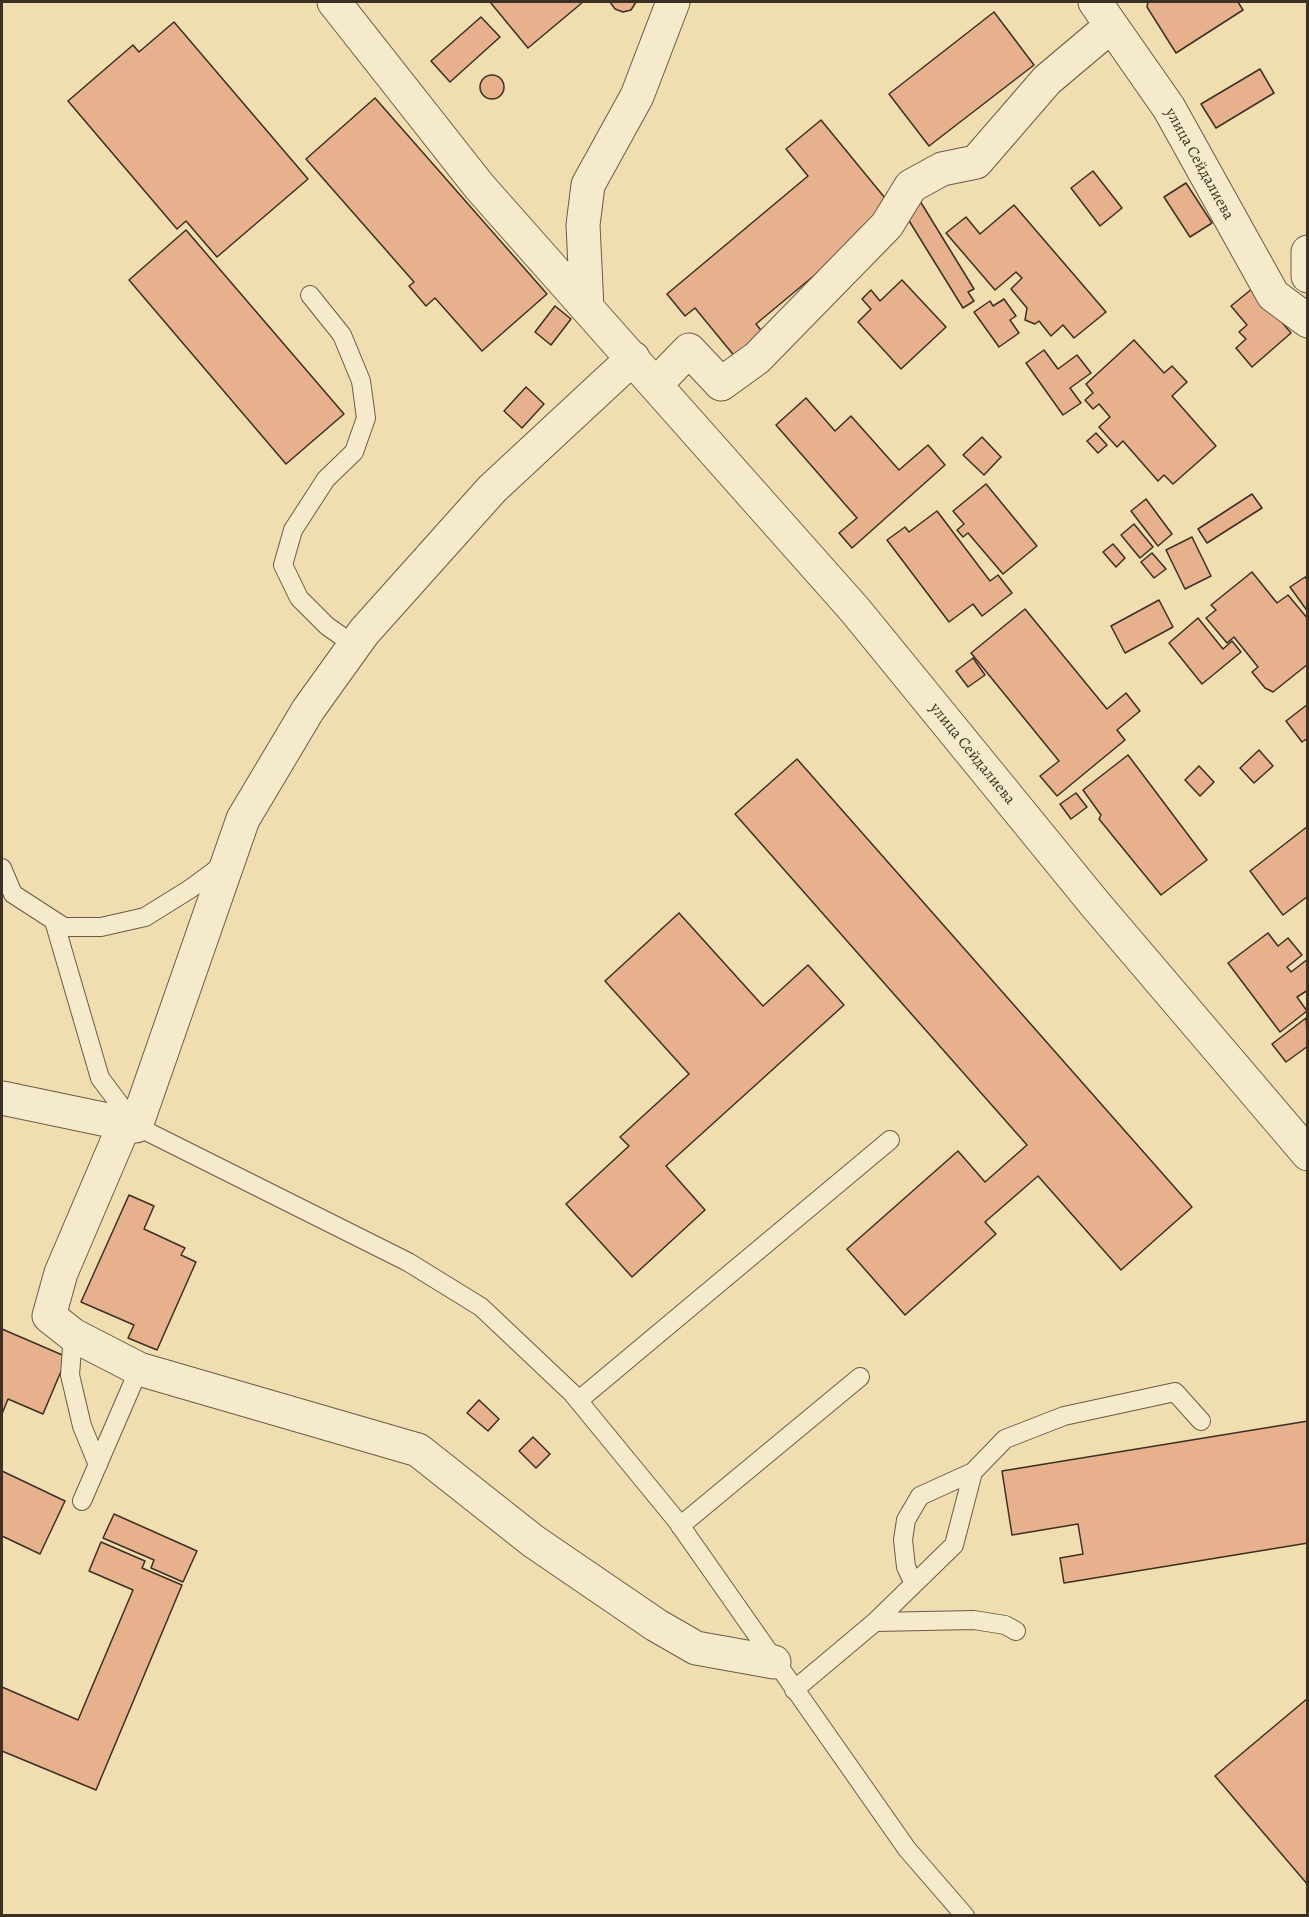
<!DOCTYPE html>
<meta charset="utf-8">
<style>
body{margin:0}
#map{position:relative;width:1309px;height:1917px;overflow:hidden;background:#f1deb0;font-family:Alegreya,serif}
canvas{display:block}
.frame{position:absolute;inset:0;border:3px solid #3c2f23;pointer-events:none}
</style>
<div id="map">
<canvas width="1309" height="1917"></canvas>
<div class="frame"></div>
</div>
<script>
const ctx = document.querySelector('canvas').getContext('2d');
ctx.lineJoin = 'round';
function paint(path, color) { ctx.fillStyle = color; ctx.fill(path, 'evenodd'); }
const toPath = rows => new Path2D(rows.map(r => 'M' + r).join(''));
function trace(path, color, width, dash) { ctx.strokeStyle = color; ctx.lineWidth = width; ctx.lineCap = dash ? 'butt' : 'round'; ctx.setLineDash(dash || []); ctx.stroke(path); }
function write(font, color, halo, rows, align = 'center') {
  ctx.font = font + ' Alegreya,serif'; ctx.lineWidth = 5; ctx.setLineDash([]); ctx.textBaseline = 'middle'; ctx.strokeStyle = halo; ctx.fillStyle = color; for (const [text, x, y, turn = 0] of rows) {
    ctx.save(); ctx.translate(x, y); ctx.rotate((+turn || 0) * Math.PI / 180); ctx.textAlign = isNaN(turn) ? turn : align; if (halo) ctx.strokeText(text, 0, 0); ctx.fillText(text, 0, 0); ctx.restore();
  }
}
const building = toPath([
 [490,2,583,2,528,48,490,2],
 [610,2,636,2,631,10,623,12,615,9,610,2],
 [1148,2,1238,2,1243,10,1176,53,1147,7,1148,2],
 [994,12,1034,65,929,146,889,94,994,12],
 [481,17,500,37,450,82,431,61,481,17],
 [174,22,308,179,217,257,186,221,177,229,68,101,133,45,139,52,174,22],
 [1260,69,1274,93,1216,128,1201,104,1260,69],
 '480 87a12 12 0 1 1 24 0a12 12 0 1 1-24 0Z',
 [375,98,547,294,482,351,435,298,426,306,409,286,414,282,306,159,375,98],
 [821,120,894,209,756,324,764,334,736,358,695,308,685,316,667,294,808,176,786,149,821,120],
 [1093,171,1122,208,1100,226,1071,188,1093,171],
 [1186,183,1212,223,1190,237,1164,197,1186,183],
 [920,201,974,289,968,292,974,301,963,308,903,211,920,201],
 [1014,205,1106,312,1074,338,1063,325,1051,336,1039,321,1035,324,1025,320,1027,308,1011,289,1022,278,1016,272,995,290,946,233,966,217,980,234,1014,205],
 [186,230,344,414,286,464,129,280,186,230],
 [902,280,946,327,901,369,858,322,871,309,862,299,871,290,880,301,902,280],
 [1253,288,1291,333,1252,367,1236,348,1246,339,1239,332,1247,325,1231,306,1253,288],
 [1004,299,1016,316,1010,320,1019,333,999,347,974,312,990,301,993,306,1004,299],
 [555,306,571,319,551,345,535,332,555,306],
 [1134,340,1164,373,1172,366,1187,382,1172,396,1216,446,1173,484,1164,475,1158,481,1123,441,1117,447,1099,427,1110,417,1099,404,1093,409,1085,400,1093,393,1086,384,1134,340],
 [1044,350,1058,369,1077,355,1091,373,1070,388,1081,403,1063,415,1026,363,1044,350],
 [526,387,544,404,522,428,504,411,526,387],
 [806,398,835,431,851,416,899,470,928,445,945,465,852,548,839,533,857,518,776,425,806,398],
 [1096,433,1107,445,1098,453,1087,441,1096,433],
 [982,437,1001,457,984,475,963,455,982,437],
 [986,484,1037,546,1003,574,968,533,963,537,957,530,964,524,953,511,986,484],
 [1252,494,1262,508,1207,543,1198,529,1252,494],
 [1146,499,1172,534,1158,546,1131,511,1146,499],
 [937,511,990,581,998,575,1012,593,982,616,973,604,949,622,887,540,905,527,909,532,937,511],
 [1134,524,1153,547,1140,558,1121,535,1134,524],
 [1192,537,1211,576,1185,589,1166,550,1192,537],
 [1113,544,1125,558,1116,567,1103,552,1113,544],
 [1152,553,1166,569,1154,578,1141,562,1152,553],
 [1252,572,1277,603,1288,595,1308,619,1308,664,1273,692,1265,688,1252,672,1258,667,1234,637,1227,643,1206,618,1216,610,1211,605,1252,572],
 [1305,577,1308,581,1308,612,1290,587,1305,577],
 [1159,600,1173,627,1125,653,1111,626,1159,600],
 [1025,609,1107,709,1126,693,1140,711,1117,730,1125,740,1057,796,1040,776,1059,761,971,653,1025,609],
 [1198,618,1223,649,1232,641,1241,652,1202,684,1169,643,1198,618],
 [973,658,985,675,968,687,956,671,973,658],
 [1308,704,1308,738,1302,742,1286,721,1308,704],
 [1259,750,1273,766,1254,783,1240,768,1259,750],
 [1128,755,1207,860,1161,895,1099,819,1101,815,1083,790,1128,755],
 [797,759,1192,1207,1121,1270,1038,1176,985,1222,996,1234,905,1315,847,1249,958,1151,985,1182,1027,1145,735,814,797,759],
 [1199,766,1214,782,1200,796,1185,780,1199,766],
 [1076,793,1087,807,1071,819,1060,804,1076,793],
 [1308,826,1308,896,1283,915,1250,871,1308,826],
 [679,913,763,1006,808,965,844,1005,666,1166,705,1210,632,1277,566,1204,629,1146,620,1137,689,1074,605,981,679,913],
 [1268,933,1278,946,1288,938,1302,955,1287,967,1291,972,1308,959,1308,990,1297,997,1307,1011,1280,1032,1228,963,1268,933],
 [1306,1018,1308,1046,1286,1062,1272,1044,1306,1018],
 [129,1195,154,1206,144,1229,185,1248,181,1255,196,1262,157,1350,128,1338,134,1325,81,1302,129,1195],
 [2,1329,67,1357,43,1414,8,1399,2,1414,2,1329],
 [479,1400,499,1419,488,1431,467,1413,479,1400],
 [1308,1421,1308,1543,1064,1583,1060,1558,1083,1554,1078,1524,1012,1535,1002,1471,1308,1421],
 [533,1437,550,1454,536,1468,519,1451,533,1437],
 [2,1471,65,1501,40,1554,2,1536,2,1471],
 [114,1514,197,1551,183,1582,151,1568,154,1560,103,1538,114,1514],
 [101,1542,145,1561,142,1568,182,1585,96,1790,2,1751,2,1687,78,1720,133,1590,89,1571,101,1542],
 [1308,1698,1308,1885,1215,1776,1308,1698]
]);
paint(building, '#e7b18e');
trace(building, '#3c2f23', 1.5);
const service = toPath([
 [310,295,342,335,361,381,366,418,354,452,326,479,293,530,283,565,299,598,327,626,354,645],
 [2,868,13,894,64,927,101,927,145,917,190,889,225,863],
 [54,921,100,1078,136,1126,408,1262,481,1307,572,1393,677,1521,907,1849,965,1916],
 [73,1335,70,1375,82,1426,98,1465],
 [579,1400,890,1140],
 [82,1501,139,1369],
 [680,1526,860,1377],
 [914,1584,906,1567,903,1540,906,1520,920,1496,973,1472],
 [875,1622,974,1620,1005,1625,1016,1631],
 [794,1690,875,1622,954,1545,973,1472,1005,1439,1064,1416,1175,1392,1201,1421]
]);
const minor = toPath([
 [334,2,479,186,587,308],
 [673,2,637,96,588,185,583,225,587,308,855,610,1095,904,1308,1154],
 [1095,2,1169,108,1273,295,1308,321],
 [1308,252,1308,276],
 [656,384,689,350,721,384,757,358,887,225,911,186,942,169,976,162,1047,80,1111,26],
 [2,1098,136,1126,243,819,308,710,364,632,492,489,633,358],
 [125,1123,61,1273,49,1316,73,1335,139,1369,418,1450,533,1541,656,1625,696,1648,774,1662]
]);
trace(service, '#695b46', 20);
trace(minor, '#695b46', 35);
trace(service, '#f6eacc', 18);
trace(minor, '#f6eacc', 33);
write('16px', '#3c2f23', '#f6eacc', [
 ["улица Сейдалиева",1199,164,61],
 ["улица Сейдалиева",972,754,51]
]);
</script>
